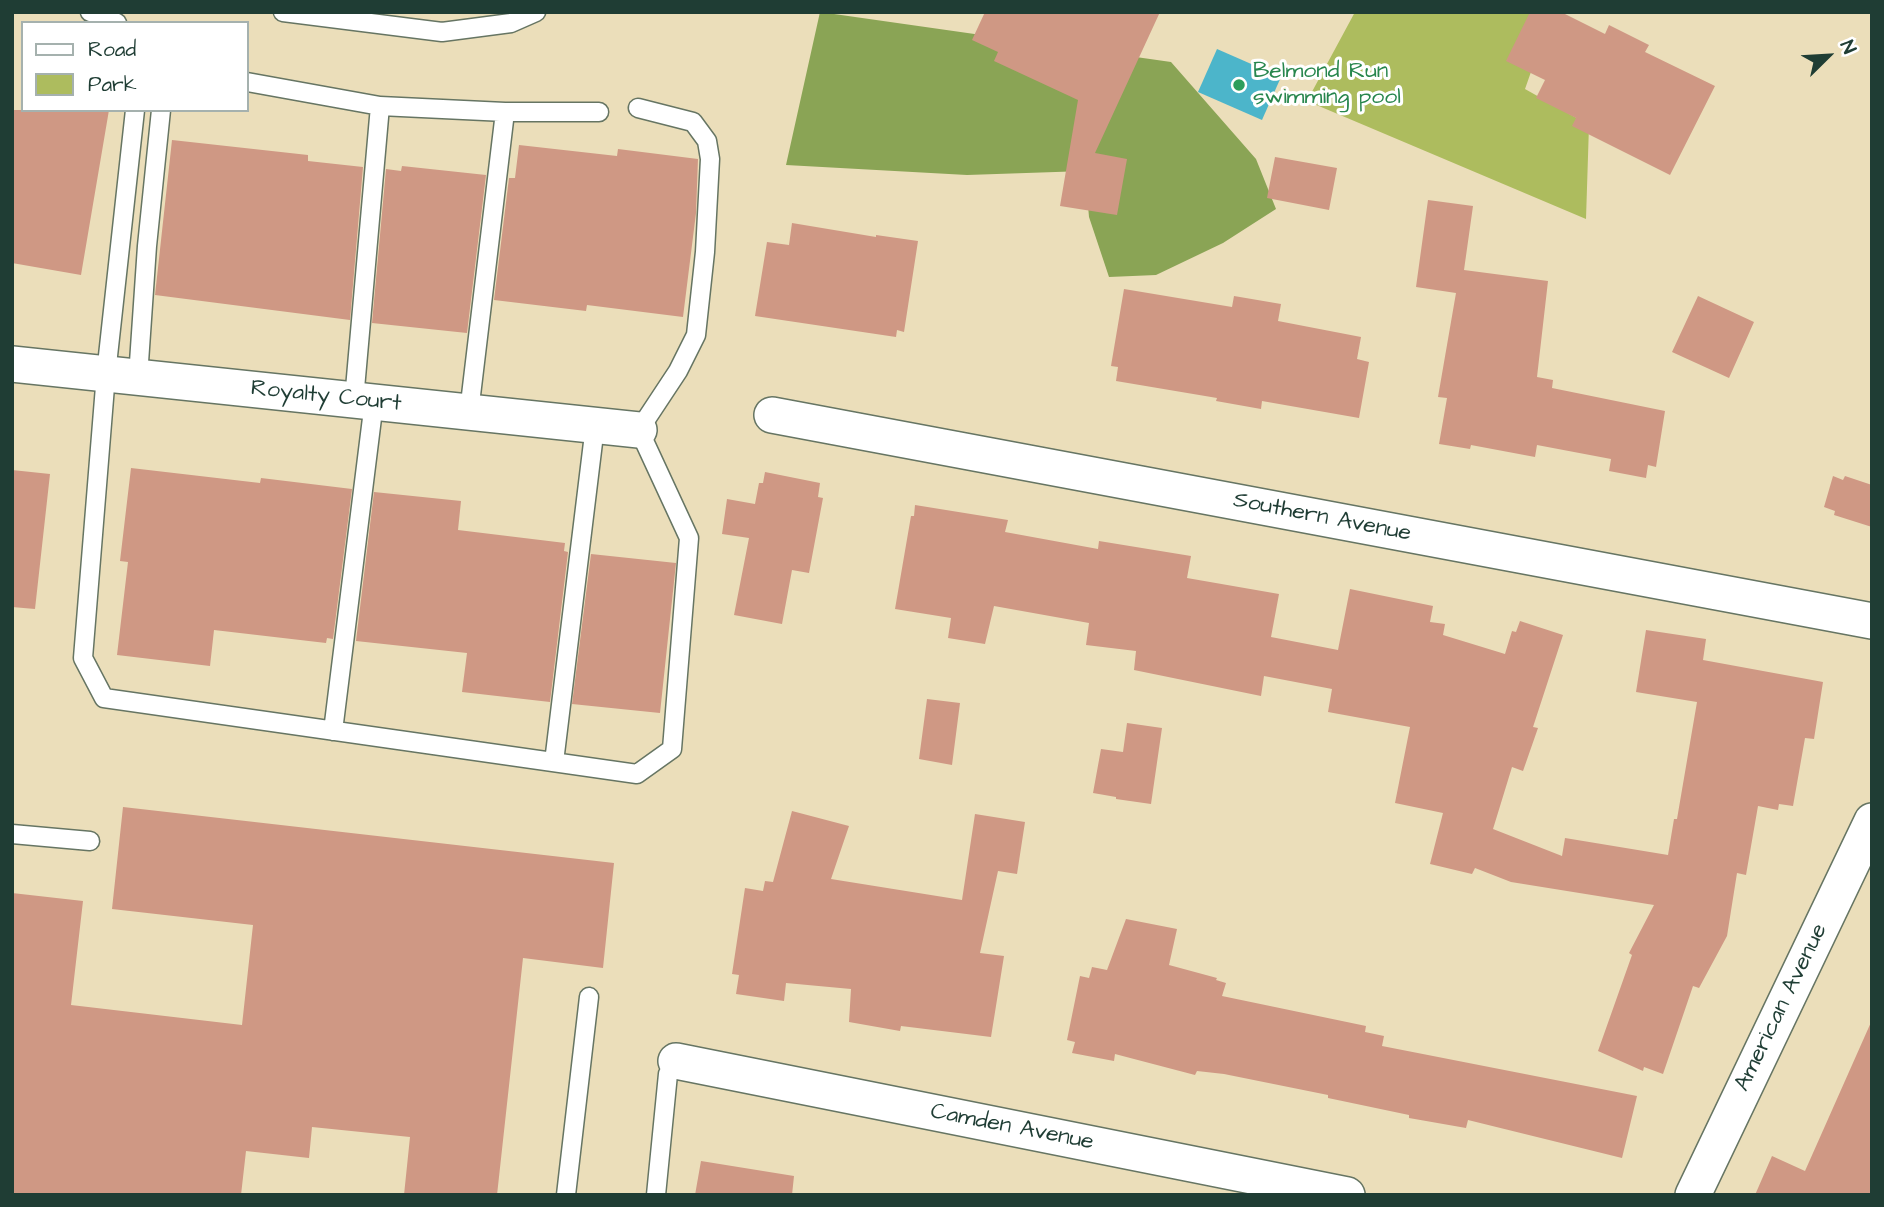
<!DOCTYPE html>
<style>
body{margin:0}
#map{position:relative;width:1884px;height:1207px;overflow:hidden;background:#ebdeba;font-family:"Architects Daughter",sans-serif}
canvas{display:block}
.frame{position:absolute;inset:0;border:14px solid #1f3d34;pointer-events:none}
.legend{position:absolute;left:21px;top:21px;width:228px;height:91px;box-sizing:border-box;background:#fff;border:2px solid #a5b1ae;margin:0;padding:9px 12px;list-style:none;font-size:21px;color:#1f3d34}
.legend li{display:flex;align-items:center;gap:14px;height:35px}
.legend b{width:35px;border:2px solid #a5b1ae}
.north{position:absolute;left:1793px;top:21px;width:70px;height:70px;-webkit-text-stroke:5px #fff;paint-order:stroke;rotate:66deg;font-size:19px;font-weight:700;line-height:28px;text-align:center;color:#1f3d34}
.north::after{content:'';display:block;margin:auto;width:24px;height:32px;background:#1f3d34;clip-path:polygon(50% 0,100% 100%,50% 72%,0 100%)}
</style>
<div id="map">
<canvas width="1884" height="1207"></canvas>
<div class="frame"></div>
<ul class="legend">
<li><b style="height:9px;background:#fff"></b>Road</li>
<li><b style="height:19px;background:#adbc5e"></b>Park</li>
</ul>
<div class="north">N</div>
</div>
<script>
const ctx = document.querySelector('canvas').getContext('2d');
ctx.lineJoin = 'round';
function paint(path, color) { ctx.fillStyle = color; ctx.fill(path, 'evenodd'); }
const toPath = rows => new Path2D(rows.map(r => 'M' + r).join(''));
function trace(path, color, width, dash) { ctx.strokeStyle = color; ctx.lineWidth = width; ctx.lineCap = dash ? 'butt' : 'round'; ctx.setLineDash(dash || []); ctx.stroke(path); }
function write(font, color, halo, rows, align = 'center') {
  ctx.font = font + ' "Architects Daughter",sans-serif'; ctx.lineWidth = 6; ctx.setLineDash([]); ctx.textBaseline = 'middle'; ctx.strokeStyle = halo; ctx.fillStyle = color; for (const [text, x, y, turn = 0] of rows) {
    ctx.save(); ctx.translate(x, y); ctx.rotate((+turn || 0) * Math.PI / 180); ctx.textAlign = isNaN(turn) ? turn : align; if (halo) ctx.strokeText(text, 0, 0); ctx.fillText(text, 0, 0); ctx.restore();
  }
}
paint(toPath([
 [1355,12,1552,12,1525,89,1589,125,1586,219,1307,101]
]), '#adbc5e');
paint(toPath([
 [820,12,1171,62,1256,159,1276,209,1223,243,1156,275,1109,277,1089,217,1085,171,967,175,786,165]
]), '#8aa455');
paint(toPath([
 [1217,49,1281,77,1262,120,1198,92]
]), '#4cb5ca');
paint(toPath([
 [985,12,1160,12,1095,153,1127,159,1117,215,1060,206,1078,100,994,61,998,52,972,40],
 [1530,12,1561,12,1605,34,1609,25,1649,45,1645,52,1715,86,1670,175,1572,126,1576,118,1536,98,1545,80,1506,61],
 [12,110,109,110,81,275,12,263],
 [172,140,308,155,308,161,363,167,350,320,155,295],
 [519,145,617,156,618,149,698,159,696,213,683,317,587,305,586,311,494,300,509,178,515,178],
 [1275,157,1337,168,1329,210,1267,198],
 [402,166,486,175,467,333,372,323,386,169,401,171],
 [1428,200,1473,206,1464,270,1548,281,1537,377,1553,380,1552,388,1665,411,1656,467,1648,465,1646,478,1609,471,1611,459,1537,445,1535,457,1471,445,1470,449,1439,444,1447,398,1438,397,1456,293,1416,287],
 [792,223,876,237,876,235,918,241,904,332,897,330,896,337,755,316,767,242,789,245],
 [1124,289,1232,307,1234,296,1281,304,1278,321,1361,337,1357,359,1369,362,1359,418,1262,401,1261,409,1216,401,1217,398,1116,381,1118,367,1111,366],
 [1698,296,1754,322,1729,378,1672,352],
 [131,468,260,483,261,478,352,489,333,639,327,638,326,643,214,630,210,666,117,655,128,562,120,561],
 [12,470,50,474,35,609,12,607],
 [765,472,820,483,818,497,823,498,809,573,792,570,782,624,734,615,749,538,722,534,727,499,755,504,759,483,763,483],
 [1833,476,1843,480,1845,476,1872,485,1872,527,1834,515,1835,511,1824,507],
 [374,492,461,501,458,530,565,543,564,551,568,552,550,702,462,692,467,653,356,641],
 [915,505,1008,520,1005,532,1098,549,1099,541,1191,556,1187,578,1279,594,1271,637,1338,650,1350,589,1433,606,1430,622,1445,624,1443,635,1505,654,1512,631,1516,632,1520,621,1563,635,1533,727,1538,728,1523,771,1512,767,1493,829,1562,856,1565,838,1668,855,1674,819,1677,819,1697,702,1636,692,1646,630,1706,639,1703,660,1823,682,1814,739,1805,738,1793,806,1779,804,1778,810,1758,806,1746,875,1737,873,1727,936,1699,988,1693,986,1663,1074,1644,1067,1643,1071,1598,1051,1632,955,1629,953,1654,905,1511,882,1475,868,1472,874,1430,864,1443,813,1395,803,1410,727,1328,712,1332,689,1264,676,1261,696,1134,670,1136,651,1086,645,1089,623,994,606,985,644,948,638,951,618,895,609,911,516,914,516],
 [591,554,676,563,660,713,572,704],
 [927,699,960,703,952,765,919,759],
 [1127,723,1162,728,1151,804,1116,799,1116,797,1093,793,1101,749,1123,752],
 [123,807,614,863,603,968,523,958,497,1195,404,1195,410,1137,312,1127,309,1158,246,1151,241,1195,12,1195,12,893,83,901,71,1005,242,1025,253,925,112,909],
 [792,811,849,826,831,879,962,900,975,814,1025,822,1017,874,998,871,980,953,1004,956,991,1037,901,1026,900,1031,849,1022,851,989,786,983,784,1001,736,994,739,975,732,974,745,888,763,891,765,881,773,882],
 [1126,919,1177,929,1169,965,1217,978,1216,980,1226,983,1222,996,1366,1026,1365,1032,1384,1036,1382,1046,1637,1096,1622,1158,1468,1120,1466,1128,1409,1118,1409,1115,1328,1098,1328,1095,1224,1074,1197,1071,1195,1075,1115,1054,1114,1061,1072,1053,1075,1042,1067,1040,1080,976,1089,978,1092,967,1107,970],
 [1872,1020,1872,1195,1755,1195,1772,1156,1805,1171],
 [701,1161,794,1176,792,1195,695,1195]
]), '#cf9884');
const service = toPath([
 [90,12,99,14,117,23],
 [283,12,442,32,511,23,536,12],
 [247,82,380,106],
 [135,110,106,374,83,658,104,698,637,774,672,749,689,538,639,430,678,371,696,335,705,252,710,159,707,141,693,122,638,108],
 [505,112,599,112],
 [138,377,147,246,161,110],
 [354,400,380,106,505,112,469,412],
 [333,731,374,402],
 [554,762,595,426],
 [12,834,90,841],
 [566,1195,589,997],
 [656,1195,668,1074,676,1061]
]);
const minor = toPath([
 [12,364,639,430],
 [772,415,1872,621],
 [676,1061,1347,1195],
 [1693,1195,1872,821]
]);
trace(service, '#667563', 21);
trace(minor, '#667563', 38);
trace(service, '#fff', 18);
trace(minor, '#fff', 35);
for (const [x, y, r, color] of [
 [1239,85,7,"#2e9e5b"]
]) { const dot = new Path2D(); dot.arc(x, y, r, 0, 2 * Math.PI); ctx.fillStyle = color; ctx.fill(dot); trace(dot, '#fff', 2.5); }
write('23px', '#27864d', '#fff', [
 ["Belmond Run",1253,72],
 ["swimming pool",1253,98]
], 'left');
write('23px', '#1f3d34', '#fff', [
 ["Royalty Court",326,397,6],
 ["Southern Avenue",1322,518,11],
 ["American Avenue",1782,1008,-64],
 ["Camden Avenue",1012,1128,11]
]);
</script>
